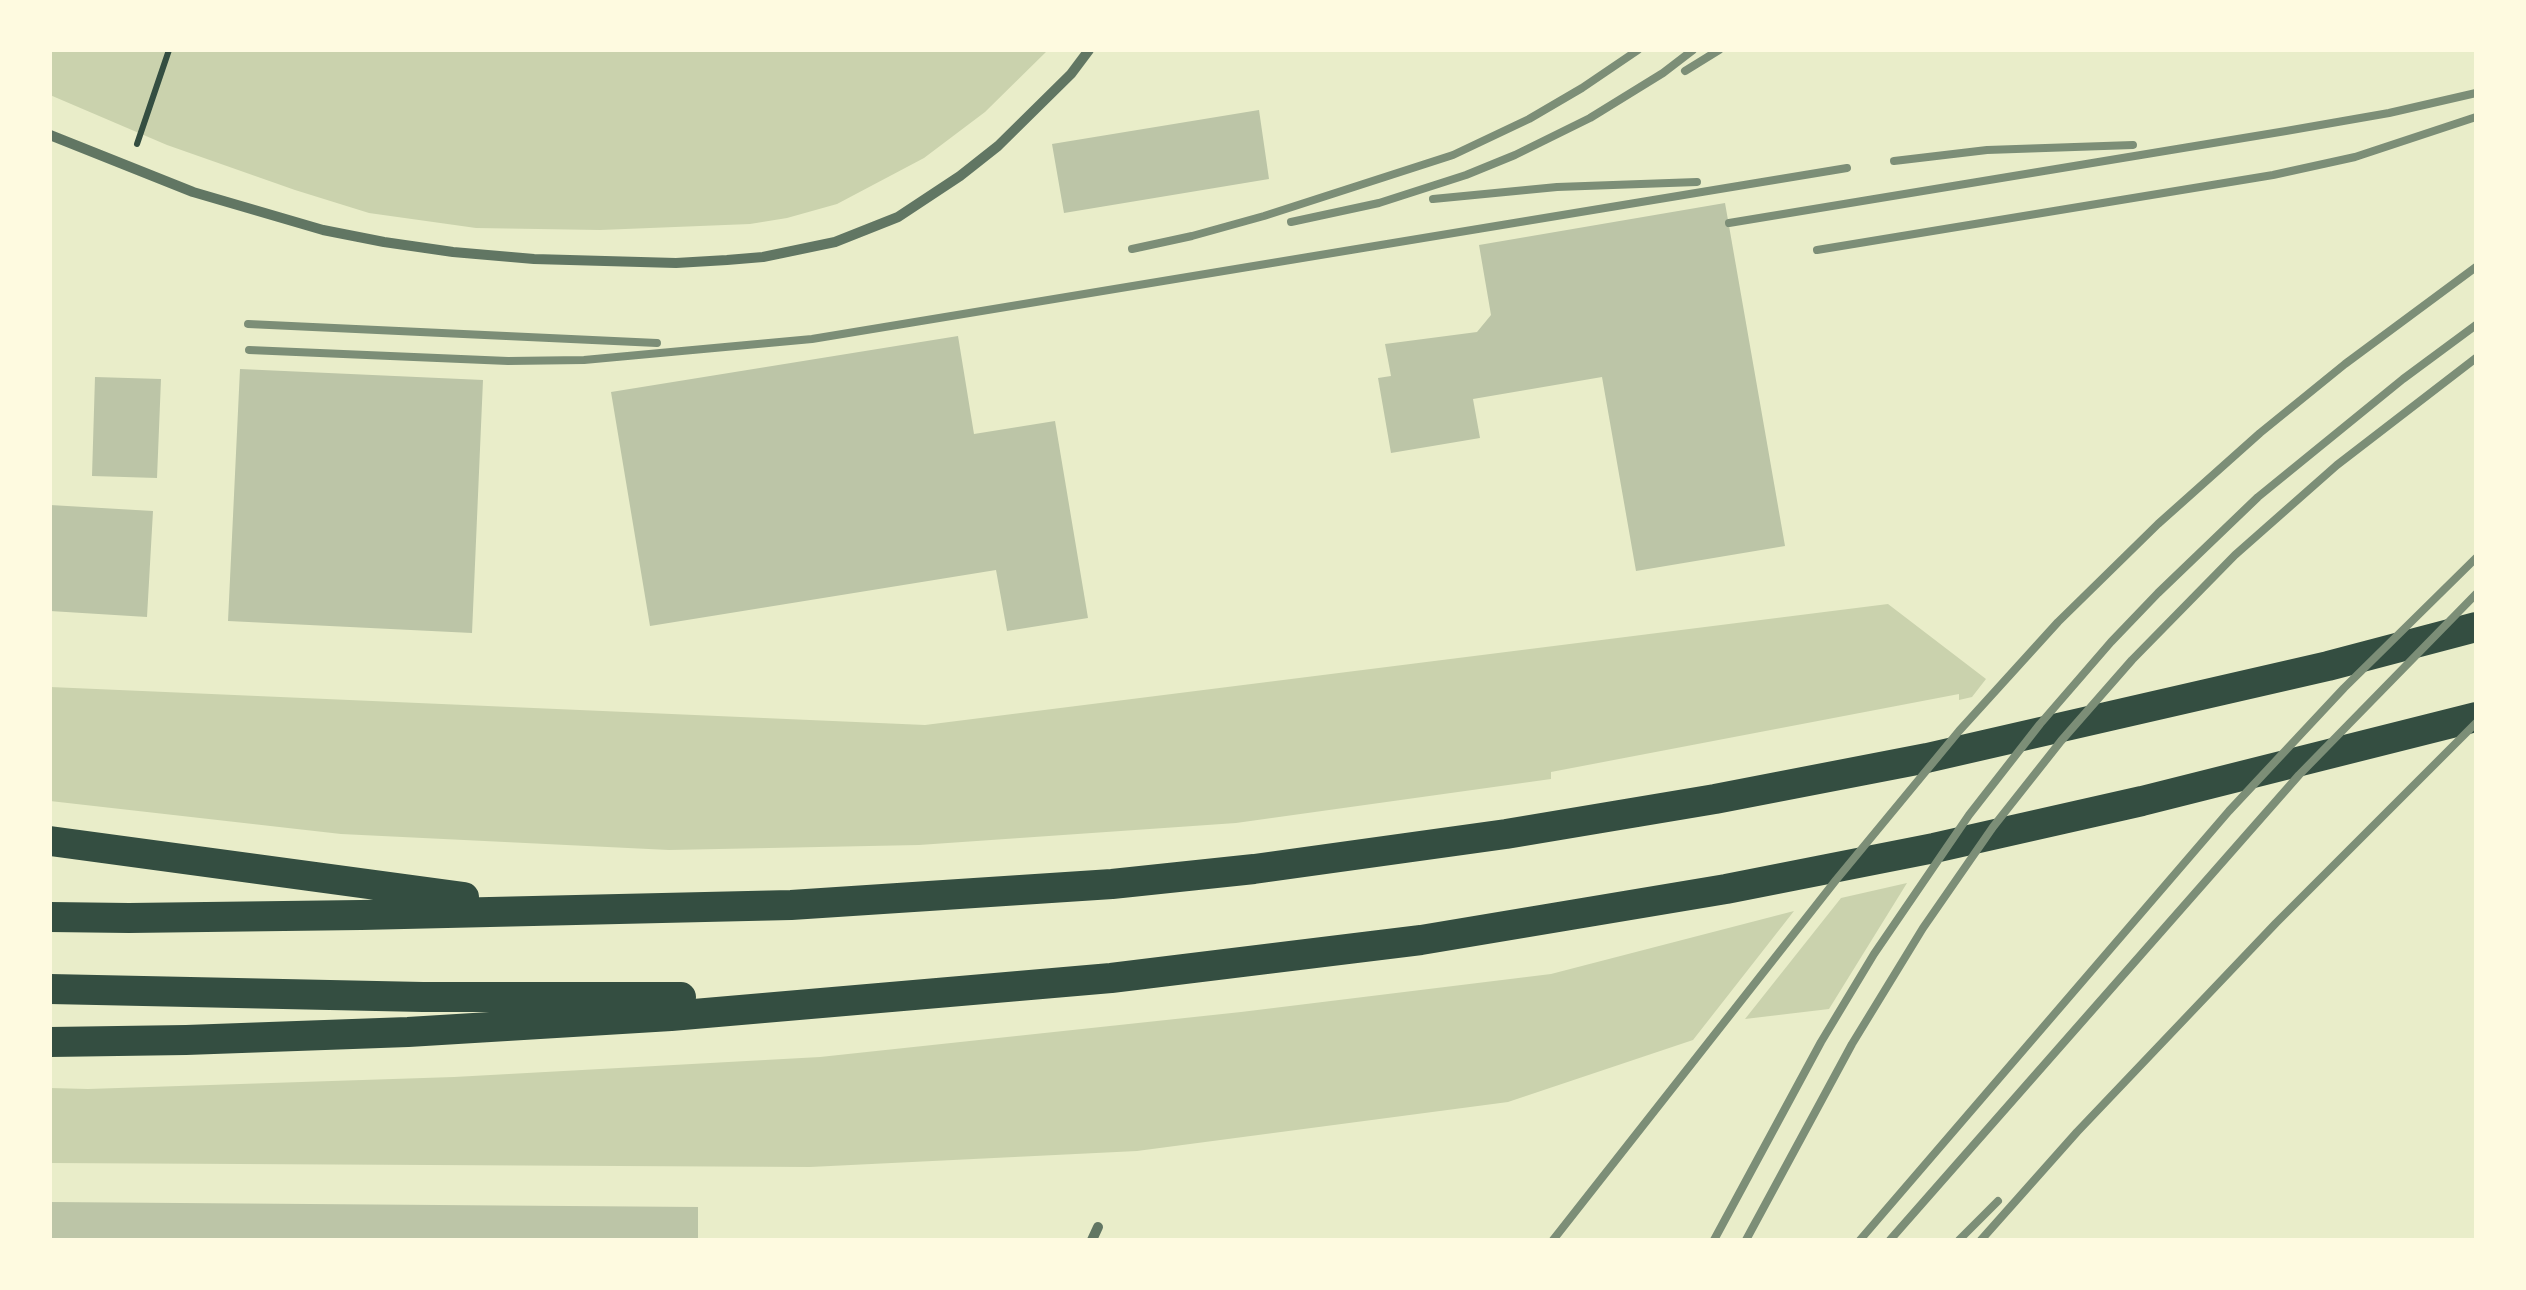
<!DOCTYPE html>
<style>
body{margin:0}
#map{position:relative;width:2526px;height:1290px;overflow:hidden;background:#e9edc9;font-family:Poppins,sans-serif}
canvas{display:block}
.frame{position:absolute;inset:0;border:52px solid #fefae0;pointer-events:none}
</style>
<div id="map">
<canvas width="2526" height="1290"></canvas>
<div class="frame"></div>
</div>
<script>
const ctx = document.querySelector('canvas').getContext('2d');
ctx.lineJoin = 'round';
function paint(path, color) { ctx.fillStyle = color; ctx.fill(path, 'evenodd'); }
const toPath = rows => new Path2D(rows.map(r => 'M' + r).join(''));
function trace(path, color, width, dash) { ctx.strokeStyle = color; ctx.lineWidth = width; ctx.lineCap = dash ? 'butt' : 'round'; ctx.setLineDash(dash || []); ctx.stroke(path); }
paint(toPath([
 [50,50,1048,50,985,112,924,158,837,204,787,218,750,224,600,230,476,228,369,213,295,190,167,145,50,95],
 [1888,604,1986,679,1972,697,1959,700,1959,694,1551,772,1551,779,1236,823,919,845,669,850,341,834,50,801,50,687,925,725],
 [1907,883,1829,1009,1745,1019,1841,898],
 [1794,911,1693,1040,1508,1102,1137,1151,810,1167,50,1163,50,1088,88,1089,454,1077,820,1057,1241,1012,1551,974]
]), '#cad2ad');
paint(toPath([
 [1259,110,1269,179,1064,213,1052,144],
 [1725,203,1785,546,1636,571,1602,377,1473,399,1480,438,1391,453,1378,378,1391,376,1385,344,1477,332,1491,315,1479,245],
 [958,336,974,434,1055,421,1088,618,1007,631,996,570,650,626,611,392],
 [240,369,483,380,472,633,228,621],
 [95,377,161,379,157,478,92,476],
 [50,505,153,511,147,617,50,611],
 [50,1202,698,1207,698,1240,50,1240]
]), '#bcc5a7');
trace(toPath([
 [137,144,169,50]
]), '#344e41', 6);
trace(toPath([
 [50,135,193,192,323,230,384,242,453,252,534,259,676,263,727,260,763,257,835,242,898,217,960,176,998,146,1071,74,1089,50],
 [1092,1240,1098,1227]
]), '#617663', 10);
trace(toPath([
 [50,841,464,897],
 [50,917,129,918,361,915,791,905,1112,884,1254,869,1506,834,1715,799,1927,758,2328,666,2476,627],
 [50,989,423,997,681,997],
 [50,1042,186,1040,408,1032,671,1016,1111,978,1421,940,1726,889,1934,848,2142,801,2476,717]
]), '#344e41', 30);
trace(toPath([
 [1685,71,1719,50],
 [1894,161,1987,150,2133,145],
 [1433,199,1557,187,1697,182],
 [1291,222,1379,203,1466,175,1515,155,1590,118,1663,73,1693,50],
 [1729,223,2286,131,2389,113,2476,93],
 [1132,249,1192,236,1264,216,1453,155,1529,119,1582,88,1638,50],
 [1817,250,2273,175,2355,157,2476,117],
 [248,324,657,343],
 [249,350,508,361,584,360,812,339,1847,168],
 [1553,1240,1836,880,1959,731,2058,622,2158,524,2260,433,2345,364,2476,267],
 [1714,1240,1821,1042,1874,954,1969,815,2040,724,2111,642,2158,593,2258,497,2403,379,2476,325],
 [1746,1240,1852,1044,1923,928,1993,827,2061,741,2132,660,2235,555,2337,465,2476,358],
 [1860,1240,2229,811,2344,688,2476,558],
 [1890,1240,2299,775,2476,594],
 [1959,1240,1998,1201],
 [1981,1240,2077,1132,2276,923,2476,723]
]), '#7c8e77', 8);
</script>
